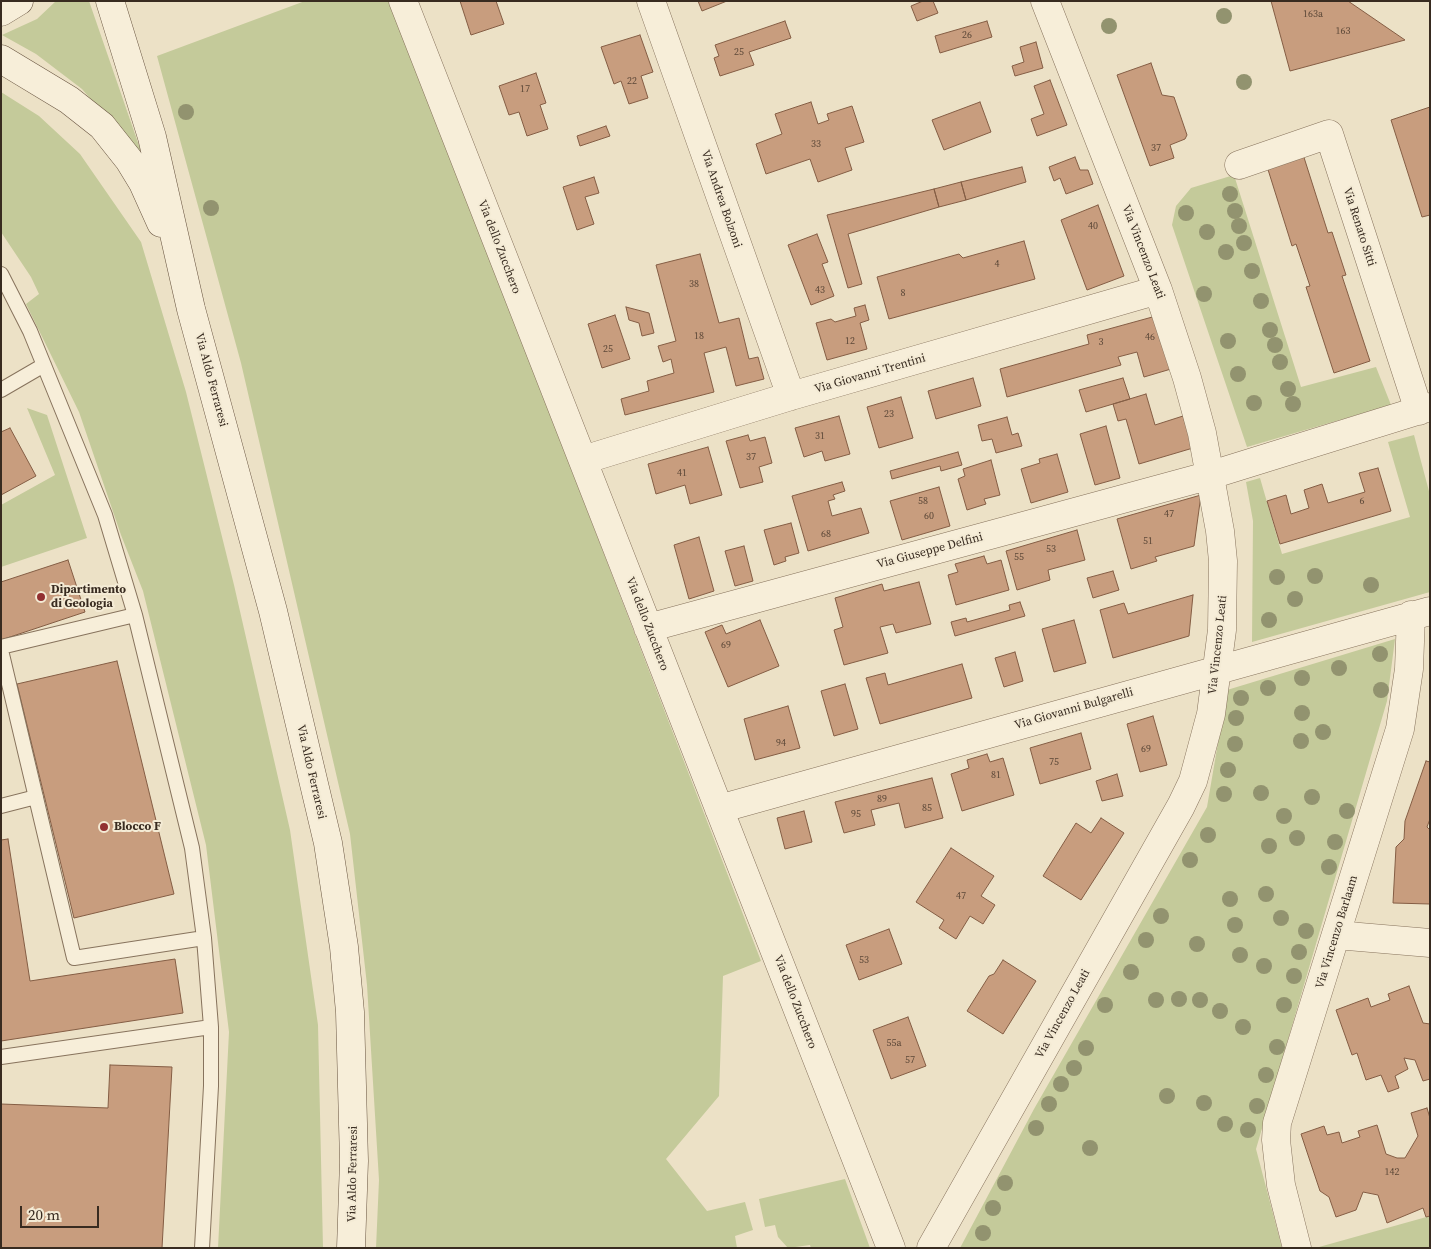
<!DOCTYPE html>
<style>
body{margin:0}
#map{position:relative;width:1431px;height:1249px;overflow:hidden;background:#ece1c6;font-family:"Source Serif 4",serif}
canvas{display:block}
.frame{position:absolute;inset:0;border:2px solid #382b20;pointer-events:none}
.scale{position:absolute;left:20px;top:1206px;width:79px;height:22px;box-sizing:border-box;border:2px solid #382b20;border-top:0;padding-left:6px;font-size:15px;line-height:18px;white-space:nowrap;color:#382b20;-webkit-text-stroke:4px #f4ebd5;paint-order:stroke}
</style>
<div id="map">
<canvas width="1431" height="1249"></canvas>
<div class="frame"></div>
<div class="scale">20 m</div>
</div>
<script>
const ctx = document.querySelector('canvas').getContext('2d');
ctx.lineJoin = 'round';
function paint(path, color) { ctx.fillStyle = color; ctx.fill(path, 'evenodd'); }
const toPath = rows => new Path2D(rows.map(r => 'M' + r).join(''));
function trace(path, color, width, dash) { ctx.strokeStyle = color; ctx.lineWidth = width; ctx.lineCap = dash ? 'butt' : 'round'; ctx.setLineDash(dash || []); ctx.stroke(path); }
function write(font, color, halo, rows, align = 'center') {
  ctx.font = font + ' "Source Serif 4",serif'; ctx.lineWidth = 4; ctx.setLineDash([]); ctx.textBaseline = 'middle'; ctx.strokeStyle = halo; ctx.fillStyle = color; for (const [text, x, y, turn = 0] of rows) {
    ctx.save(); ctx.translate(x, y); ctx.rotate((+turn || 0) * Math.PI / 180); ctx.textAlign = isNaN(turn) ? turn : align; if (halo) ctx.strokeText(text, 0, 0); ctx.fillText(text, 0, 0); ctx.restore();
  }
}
paint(toPath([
 [56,1,89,1,145,163,82,89,36,54,2,35,37,19],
 [305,1,391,2,761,961,723,976,719,1096,666,1159,707,1211,745,1202,753,1230,735,1236,737,1248,376,1248,379,1180,367,985,350,834,241,363,157,56],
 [1,92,39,116,80,154,141,242,186,392,234,585,290,830,318,1025,323,1248,218,1248,229,1032,206,845,143,591,121,535,79,412,26,304,39,294,31,277,1,232],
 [1234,175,1301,387,1376,367,1391,405,1247,447,1172,225,1176,206,1191,188],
 [27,408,47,415,87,538,1,567,1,505,55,475],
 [1414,435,1430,495,1430,592,1252,642,1253,521,1246,482,1260,478,1282,554,1410,517,1388,442],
 [1395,639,1387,701,1256,1149,1282,1248,960,1248,1034,1109,1207,807,1227,690],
 [845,1179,870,1248,811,1248,810,1245,788,1248,778,1237,775,1225,765,1227,759,1199],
 [1430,1216,1430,1248,1319,1248,1319,1247]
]), '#c4ca9a');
const building = toPath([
 [460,1,496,1,504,24,471,35,460,1],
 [698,1,727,1,702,11,698,1],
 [923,1,933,1,938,13,917,21,911,6,923,1],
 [1271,1,1348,1,1405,40,1290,71,1271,1],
 [785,21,791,38,749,52,754,65,720,76,714,58,719,56,715,45,785,21],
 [987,21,992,37,940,53,935,36,987,21],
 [640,35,653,72,641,76,648,98,629,104,621,81,614,84,601,47,640,35],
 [1036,42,1043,68,1015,76,1012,66,1024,62,1020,47,1036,42],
 [1151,63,1162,95,1174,97,1187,135,1185,139,1170,145,1174,158,1150,166,1117,75,1151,63],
 [536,73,546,103,540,105,548,129,527,136,519,112,509,115,499,86,536,73],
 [1050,80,1067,125,1037,136,1031,119,1044,114,1034,86,1050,80],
 [811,102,818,124,829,120,827,114,852,106,864,142,845,148,852,170,818,182,810,159,766,174,756,144,782,134,775,114,811,102],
 [980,102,991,132,944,150,932,120,980,102],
 [1430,107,1430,215,1422,217,1391,120,1430,107],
 [606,126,610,136,580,146,577,136,606,126],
 [1301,148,1328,233,1332,232,1346,275,1342,276,1370,361,1334,373,1306,287,1310,286,1296,244,1292,246,1265,160,1301,148],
 [1075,157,1080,170,1088,170,1093,184,1066,194,1060,178,1054,181,1049,167,1075,157],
 [1022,167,1026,182,966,200,961,182,1022,167],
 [594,177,599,193,585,197,594,224,577,230,563,187,594,177],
 [961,182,966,200,939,207,934,189,961,182],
 [934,189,939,207,848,234,862,284,848,288,827,215,934,189],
 [1098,205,1124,276,1087,290,1061,220,1098,205],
 [817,234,828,262,822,264,834,296,811,305,788,245,817,234],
 [1024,241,1035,279,889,319,877,277,959,254,963,258,1024,241],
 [700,254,719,323,739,318,749,359,758,357,764,379,736,386,726,347,704,353,714,392,625,415,621,399,649,391,647,381,674,373,671,359,663,362,658,346,676,341,656,265,700,254],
 [865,305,869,320,860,323,867,349,827,360,816,323,831,319,835,322,856,316,854,308,865,305],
 [626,307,649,313,654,333,642,336,639,323,629,320,626,307],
 [615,315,630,359,602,368,588,324,615,315],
 [1156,316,1171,369,1144,377,1137,352,1118,357,1121,365,1007,397,1000,369,1089,344,1087,335,1156,316],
 [973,378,981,406,936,419,928,391,973,378],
 [1123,378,1130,399,1086,412,1079,390,1123,378],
 [1146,394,1155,425,1183,416,1193,448,1139,464,1126,419,1118,421,1113,404,1146,394],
 [901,397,913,438,879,448,867,407,901,397],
 [839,416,850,454,825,461,822,451,804,457,795,428,839,416],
 [1007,417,1012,435,1018,433,1022,446,996,453,992,439,982,441,978,425,1007,417],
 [1106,426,1120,478,1095,485,1080,434,1106,426],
 [10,428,36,476,1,495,1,432,10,428],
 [748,435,750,441,765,437,772,463,759,467,763,482,740,488,726,441,748,435],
 [708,447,722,495,690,504,685,485,656,494,648,464,708,447],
 [958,452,962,465,941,471,940,466,892,479,890,471,958,452],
 [1057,454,1068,492,1031,503,1021,469,1040,463,1039,459,1057,454],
 [991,460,1000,495,984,499,986,504,967,510,958,479,965,476,963,469,991,460],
 [1378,468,1391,511,1280,544,1267,501,1286,495,1291,514,1309,508,1304,490,1322,484,1328,503,1365,492,1359,473,1378,468],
 [842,482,845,491,833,495,835,499,828,501,832,516,861,508,869,533,808,551,792,496,842,482],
 [939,487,950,526,902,540,890,501,939,487],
 [1201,495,1194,546,1155,557,1157,561,1131,569,1117,519,1201,495],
 [791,523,799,553,785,557,786,561,774,565,764,530,791,523],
 [1077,530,1085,560,1048,570,1050,580,1017,590,1006,551,1077,530],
 [699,537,714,591,689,599,674,545,699,537],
 [744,546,753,581,735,586,725,551,744,546],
 [984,556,987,564,1001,560,1009,590,956,605,948,575,958,572,955,564,984,556],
 [68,560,85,612,1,640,1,582,68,560],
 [1113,571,1119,590,1093,598,1087,578,1113,571],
 [919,582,931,624,896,633,893,624,880,627,888,653,844,665,834,630,843,627,835,598,882,584,884,591,919,582],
 [1193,595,1189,636,1113,658,1100,610,1124,603,1128,614,1193,595],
 [1020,602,1025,616,955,636,951,622,966,618,967,622,1010,610,1009,605,1020,602],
 [760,620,779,666,728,687,705,632,722,625,726,634,760,620],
 [1074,620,1086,663,1054,672,1042,629,1074,620],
 [1015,652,1023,681,1004,687,995,658,1015,652],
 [117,661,174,894,74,918,17,684,117,661],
 [962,664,972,698,880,724,866,678,885,673,888,685,962,664],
 [845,684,858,729,834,736,821,691,845,684],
 [788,706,800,748,755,760,744,719,788,706],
 [1153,716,1167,765,1140,772,1127,724,1153,716],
 [1081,733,1091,769,1040,784,1030,748,1081,733],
 [987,754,990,762,1003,758,1014,795,962,811,951,774,969,768,967,760,987,754],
 [1426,761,1430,762,1430,819,1427,827,1430,830,1430,904,1393,903,1396,847,1404,839,1405,821,1426,761],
 [1117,774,1123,796,1102,801,1096,781,1117,774],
 [932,778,943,818,905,828,899,803,871,810,875,825,844,833,835,802,932,778],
 [804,811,812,842,785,849,777,818,804,811],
 [1101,818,1124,833,1081,900,1043,876,1076,823,1091,833,1101,818],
 [8,839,30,981,175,959,183,1013,1,1041,1,840,8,839],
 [951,848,994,876,981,896,995,905,983,924,970,916,956,939,939,928,944,920,916,902,951,848],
 [889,929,902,964,859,980,846,945,889,929],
 [1003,960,1036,981,1003,1034,967,1011,989,976,994,974,1003,960],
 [1409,986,1423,1023,1430,1024,1430,1079,1423,1081,1415,1060,1404,1058,1408,1069,1395,1076,1399,1088,1388,1092,1381,1075,1366,1080,1357,1053,1352,1055,1336,1010,1368,998,1371,1007,1390,1000,1388,994,1409,986],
 [908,1017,926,1066,891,1079,873,1030,908,1017],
 [110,1065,172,1067,162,1248,1,1248,1,1104,108,1108,110,1065],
 [1427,1108,1430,1118,1430,1216,1426,1217,1423,1208,1387,1223,1378,1195,1363,1192,1356,1210,1336,1217,1329,1197,1320,1191,1301,1134,1324,1126,1327,1135,1339,1132,1342,1143,1360,1137,1358,1131,1377,1125,1386,1154,1397,1158,1405,1158,1418,1136,1411,1113,1427,1108]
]);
paint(building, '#c89d7e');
trace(building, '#845d44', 1);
const lane = toPath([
 [1,274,30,331,105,515,135,615,192,848,204,938,211,1027,211,1086,202,1248],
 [1,390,44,365],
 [1,647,135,615],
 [1,650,74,958,204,938],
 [1,806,36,797],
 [1,1057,211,1027]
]);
const street = toPath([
 [403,1,891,1248],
 [651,1,791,396],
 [1239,165,1329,134,1419,411],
 [583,460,791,396,1158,290],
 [648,628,1211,475,1430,407],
 [719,809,1430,611],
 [1336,935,1430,943],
 [931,1248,1181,806,1193,781,1211,714,1222,630,1223,561,1220,531,1202,433,1187,378,1158,290,1045,1],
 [1297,1248,1281,1185,1276,1140,1277,1123,1400,729,1409,669,1411,615]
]);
const secondary = toPath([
 [110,1,152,137,191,309,273,611,328,843,344,947,350,1012,354,1161,351,1248],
 [1,12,19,1],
 [1,59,69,100,102,126,129,160,143,183,161,223]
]);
trace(lane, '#87735d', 16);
trace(street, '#87735d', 29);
trace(secondary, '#685440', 29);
trace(lane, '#f7eed9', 14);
trace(street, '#f7eed9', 28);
trace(secondary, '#f7eed9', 28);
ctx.fillStyle = '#92936f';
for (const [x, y] of [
 [1224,16],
 [1109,26],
 [1244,82],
 [186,112],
 [1230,194],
 [211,208],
 [1235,211],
 [1186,213],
 [1239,226],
 [1207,232],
 [1244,243],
 [1226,252],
 [1252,271],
 [1204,294],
 [1261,301],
 [1270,330],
 [1228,341],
 [1275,345],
 [1280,362],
 [1238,374],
 [1288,389],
 [1254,403],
 [1293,404],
 [1315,576],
 [1277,577],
 [1371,585],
 [1295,599],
 [1269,620],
 [1380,654],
 [1339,668],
 [1302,678],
 [1268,688],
 [1381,690],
 [1241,698],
 [1302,713],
 [1236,718],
 [1323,732],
 [1301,741],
 [1235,744],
 [1228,770],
 [1261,793],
 [1224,794],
 [1312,797],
 [1347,811],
 [1284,816],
 [1208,835],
 [1297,838],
 [1335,842],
 [1269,846],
 [1190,860],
 [1329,867],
 [1266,894],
 [1230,899],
 [1161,916],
 [1281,918],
 [1235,925],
 [1306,931],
 [1146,940],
 [1197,944],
 [1299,952],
 [1240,955],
 [1264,966],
 [1131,972],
 [1294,976],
 [1179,999],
 [1156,1000],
 [1200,1000],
 [1105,1005],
 [1284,1005],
 [1220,1011],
 [1243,1027],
 [1277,1047],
 [1086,1048],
 [1074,1068],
 [1266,1075],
 [1061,1084],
 [1167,1096],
 [1204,1103],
 [1049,1104],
 [1257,1106],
 [1225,1124],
 [1036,1128],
 [1248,1130],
 [1090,1148],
 [1005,1183],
 [993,1208],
 [983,1233]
]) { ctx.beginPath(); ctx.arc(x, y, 8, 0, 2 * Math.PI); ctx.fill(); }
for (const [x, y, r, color] of [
 [41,597,5,"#923031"],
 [104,827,5,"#923031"]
]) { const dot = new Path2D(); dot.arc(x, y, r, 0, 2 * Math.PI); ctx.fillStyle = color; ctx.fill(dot); trace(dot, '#f4ebd5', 2); }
write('10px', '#5c4838', null, [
 ["163a",1313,14],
 ["163",1343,31],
 ["26",967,35],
 ["25",739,52],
 ["22",632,81],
 ["17",525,89],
 ["33",816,144],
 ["37",1156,148],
 ["40",1093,226],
 ["4",997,264],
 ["38",694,284],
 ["43",820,290],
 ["8",903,293],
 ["18",699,336],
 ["46",1150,337],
 ["12",850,341],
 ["3",1101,342],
 ["25",608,349],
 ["23",889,414],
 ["31",820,436],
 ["37",751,457],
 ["41",682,473],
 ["58",923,501],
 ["6",1362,501],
 ["47",1169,514],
 ["60",929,516],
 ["68",826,534],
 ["51",1148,541],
 ["53",1051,549],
 ["55",1019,557],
 ["69",726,645],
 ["94",781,743],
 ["69",1146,749],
 ["75",1054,762],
 ["81",996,775],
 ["89",882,799],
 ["85",927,808],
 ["95",856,814],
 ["47",961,896],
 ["53",864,960],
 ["55a",894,1043],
 ["57",910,1060],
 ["142",1392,1172]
]);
write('12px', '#382b20', '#f4ebd5', [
 ["Via Andrea Bolzoni",721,199,71],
 ["Via Renato Sitti",1359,227,72],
 ["Via dello Zucchero",499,247,69],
 ["Via Vincenzo Leati",1143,252,69],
 ["Via Giovanni Trentini",870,374,-16],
 ["Via Aldo Ferraresi",211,380,75],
 ["Via Giuseppe Delfini",930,551,-15],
 ["Via dello Zucchero",647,624,69],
 ["Via Vincenzo Leati",1218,645,-84],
 ["Via Giovanni Bulgarelli",1074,709,-16],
 ["Via Aldo Ferraresi",311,772,77],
 ["Via Vincenzo Barlaam",1337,932,-73],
 ["Via dello Zucchero",795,1002,69],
 ["Via Vincenzo Leati",1063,1014,-61],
 ["Via Aldo Ferraresi",353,1174,-89]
]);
write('bold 12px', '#382b20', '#f4ebd5', [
 ["Dipartimento",51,590],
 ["di Geologia",51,604],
 ["Blocco F",114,827]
], 'left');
</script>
